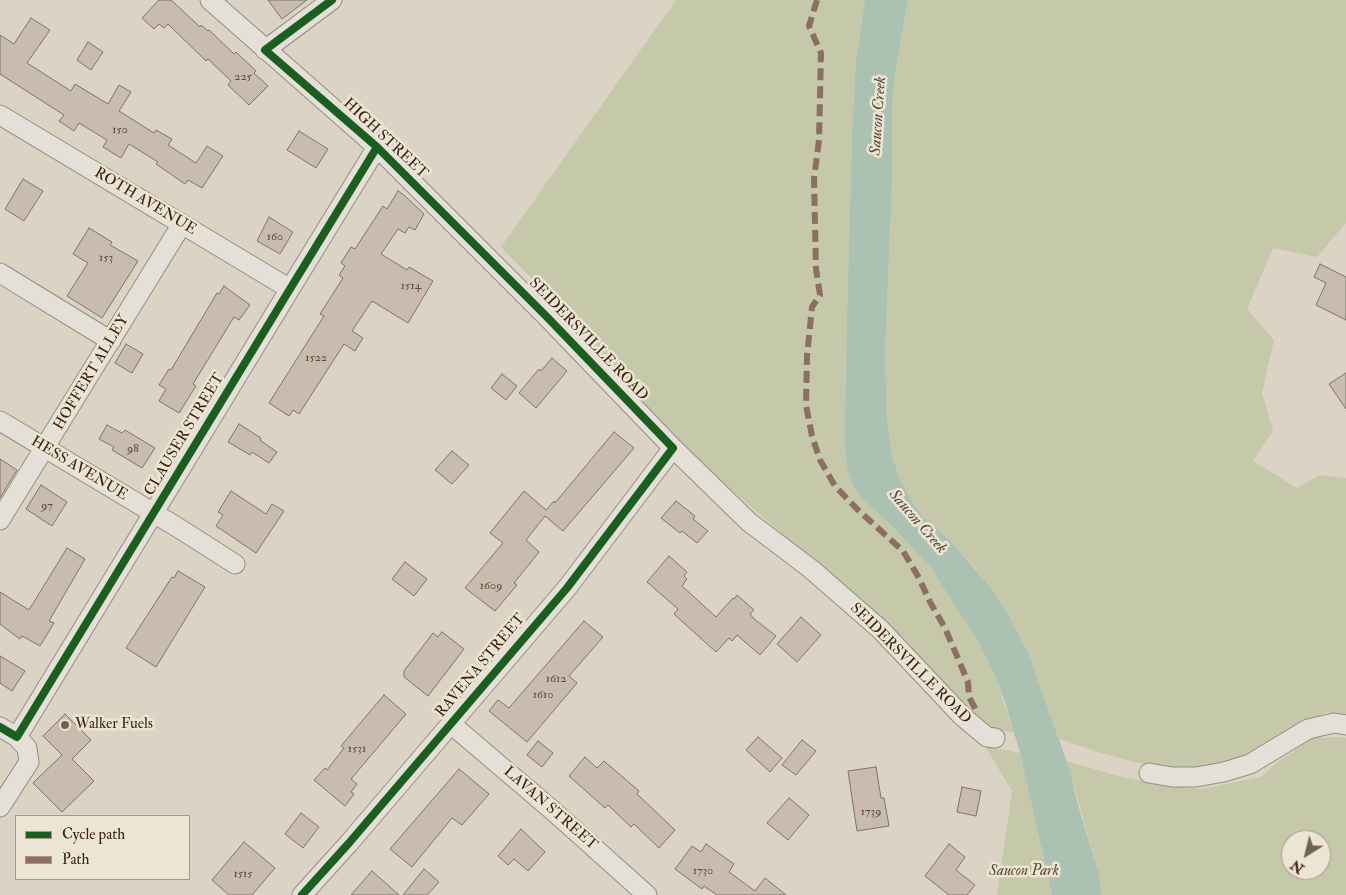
<!DOCTYPE html>
<style>
body{margin:0}
#map{position:relative;width:1346px;height:895px;overflow:hidden;background:#dbd4c5;font-family:"IM FELL Double Pica",serif}
canvas{display:block}
.legend{position:absolute;left:15px;top:815px;width:175px;height:65px;box-sizing:border-box;background:#ede5d3;border:1px solid #a69787;margin:0;padding:6px 9px;list-style:none;font-size:15px;color:#3c2215}
.legend li{display:flex;align-items:center;gap:10px;height:25px}
.legend b{width:25px;border:1px solid #a69787}
.north{position:absolute;left:1281px;top:830px;width:50px;height:50px;box-sizing:border-box;background:#ede5d3;border:1px solid #a69787;border-radius:50%;rotate:216deg;font-size:14px;font-weight:700;line-height:20px;text-align:center;color:#3c2215}
.north::after{content:'';display:block;margin:auto;width:18px;height:22px;background:#746053;clip-path:polygon(50% 0,100% 100%,50% 72%,0 100%)}
</style>
<div id="map">
<canvas width="1346" height="895"></canvas>
<ul class="legend">
<li><b style="height:6px;background:#1b5e20"></b>Cycle path</li>
<li><b style="height:6px;background:#8d6e63"></b>Path</li>
</ul>
<div class="north">N</div>
</div>
<script>
const ctx = document.querySelector('canvas').getContext('2d');
ctx.lineJoin = 'round';
function paint(path, color) { ctx.fillStyle = color; ctx.fill(path, 'evenodd'); }
const toPath = rows => new Path2D(rows.map(r => 'M' + r).join(''));
function trace(path, color, width, dash) { ctx.strokeStyle = color; ctx.lineWidth = width; ctx.lineCap = dash ? 'butt' : 'round'; ctx.setLineDash(dash || []); ctx.stroke(path); }
function write(font, color, halo, rows, align = 'center') {
  ctx.font = font + ' "IM FELL Double Pica",serif'; ctx.lineWidth = 5; ctx.setLineDash([]); ctx.textBaseline = 'middle'; ctx.strokeStyle = halo; ctx.fillStyle = color; for (const [text, x, y, turn = 0] of rows) {
    ctx.save(); ctx.translate(x, y); ctx.rotate((+turn || 0) * Math.PI / 180); ctx.textAlign = isNaN(turn) ? turn : align; if (halo) ctx.strokeText(text, 0, 0); ctx.fillText(text, 0, 0); ctx.restore();
  }
}
paint(toPath([
 [676,0,865,0,856,60,852,130,847,317,863,500,915,548,930,566,948,592,978,641,995,676,1014,733,997,729,979,721,947,685,885,623,667,434,547,303,551,298,501,247],
 [908,0,1346,0,1346,223,1317,257,1273,248,1247,309,1274,340,1262,393,1273,431,1253,461,1297,488,1319,475,1346,478,1346,717,1328,712,1303,722,1273,741,1237,761,1193,768,1158,768,1101,753,1059,739,1029,654,1008,614,992,589,973,565,950,540,924,518,911,500,900,480,892,455,887,422,885,352,892,183,892,109,895,73],
 [1340,737,1346,738,1346,895,1102,895,1098,871,1067,761,1118,776,1164,785,1202,789,1261,777,1275,764,1312,738],
 [1291,840,1321,840,1321,870,1291,870],
 [985,746,1020,753,1052,895,997,895,1012,791]
]), '#c5c8a9');
paint(toPath([
 [865,0,908,0,895,73,892,109,892,183,885,352,887,422,892,455,900,480,911,500,924,518,950,540,992,589,1008,614,1029,654,1070,771,1078,805,1098,871,1102,895,1052,895,1020,753,1005,702,995,676,978,641,930,566,895,529,863,500,853,485,847,466,845,443,847,317,852,130,856,60]
]), '#abc2b3');
const building = toPath([
 [159,0,171,0,200,27,201,25,208,31,209,30,234,54,236,52,256,71,254,73,268,86,249,105,228,85,231,81,208,59,206,61,168,24,164,28,159,24,154,29,142,18,159,0],
 [268,0,307,0,282,19,268,0],
 [31,18,50,30,27,63,71,91,75,84,108,104,119,85,131,92,119,111,154,133,156,130,172,139,168,145,196,163,207,146,223,156,202,188,188,180,185,184,156,164,158,162,129,144,121,158,103,147,107,140,79,123,74,131,59,121,64,115,0,74,0,35,14,44,31,18],
 [88,42,103,52,91,70,77,60,88,42],
 [299,131,328,149,316,168,287,150,299,131],
 [23,179,43,191,24,221,5,209,23,179],
 [398,191,405,196,424,214,415,230,409,227,405,233,398,229,381,254,407,270,409,267,433,281,408,323,372,301,352,331,363,338,355,351,344,344,299,414,293,410,289,416,269,403,324,316,320,314,343,278,339,275,345,266,341,263,351,247,355,249,383,206,387,209,398,191],
 [269,217,293,232,280,254,257,241,269,217],
 [89,228,112,242,110,245,138,261,102,318,67,296,88,263,73,254,89,228],
 [1320,264,1346,277,1346,320,1316,305,1326,283,1314,277,1320,264],
 [224,286,250,305,239,320,234,317,193,384,196,386,179,413,159,401,166,389,159,385,169,369,171,370,217,293,219,294,224,286],
 [126,344,143,354,132,373,115,363,126,344],
 [552,358,567,371,536,408,519,393,539,369,541,371,552,358],
 [1346,373,1346,409,1329,384,1346,373],
 [502,374,517,386,506,400,491,388,502,374],
 [239,424,261,438,260,440,277,452,269,463,252,452,250,455,228,442,239,424],
 [107,425,122,433,125,430,155,448,142,468,112,450,114,447,99,439,107,425],
 [614,432,634,448,563,531,545,516,526,540,539,552,514,583,517,585,495,611,465,588,503,543,490,533,524,491,546,510,554,501,555,503,614,432],
 [452,451,469,465,452,484,435,470,452,451],
 [0,459,17,470,0,498,0,459],
 [41,485,67,502,52,526,26,509,41,485],
 [231,491,266,514,272,504,284,511,256,553,216,526,223,515,218,512,231,491],
 [676,501,695,516,693,519,708,531,697,543,682,531,680,533,661,518,676,501],
 [67,548,85,559,49,621,54,623,40,646,22,636,20,639,0,624,0,592,29,610,67,548],
 [669,556,687,572,684,576,687,579,682,586,716,617,733,598,734,599,737,595,754,610,750,614,753,618,776,636,760,655,737,635,732,641,729,638,716,652,674,614,678,609,647,582,669,556],
 [405,562,427,579,414,596,392,579,405,562],
 [178,571,205,587,156,667,126,648,172,577,174,578,178,571],
 [801,617,821,635,797,662,777,644,801,617],
 [584,621,603,637,569,676,577,683,527,742,489,711,498,700,509,708,584,621],
 [442,632,464,649,428,696,404,677,404,671,433,633,438,637,442,632],
 [0,656,25,671,12,691,0,683,0,656],
 [384,695,406,714,351,779,357,784,351,792,354,794,345,806,314,780,325,768,327,770,344,748,341,746,384,695],
 [65,714,91,740,72,759,94,781,62,812,33,783,62,755,43,736,65,714],
 [758,737,782,758,770,772,746,750,758,737],
 [802,740,816,751,796,775,782,765,802,740],
 [538,741,553,753,542,767,527,755,538,741],
 [585,757,597,768,604,761,639,791,637,794,675,830,659,848,634,824,631,827,608,805,605,808,569,776,585,757],
 [876,767,881,798,884,798,889,826,857,831,848,771,876,767],
 [459,769,489,794,462,825,452,818,412,867,390,849,459,769],
 [962,787,981,791,976,816,957,812,962,787],
 [789,798,809,815,788,840,767,823,789,798],
 [301,813,319,827,303,848,285,834,301,813],
 [521,829,545,852,528,871,514,859,508,865,498,856,521,829],
 [244,842,275,868,252,895,229,895,212,880,244,842],
 [706,844,734,864,729,872,755,891,765,878,786,895,717,895,704,886,702,889,675,869,692,846,701,852,706,844],
 [949,844,965,857,956,870,975,885,967,895,949,895,925,876,949,844],
 [424,869,439,882,427,895,403,895,424,869],
 [372,871,399,895,351,895,372,871]
]);
paint(building, '#c9bbae');
trace(building, '#7c746b', 1);
const minor = toPath([
 [210,0,377,147,547,317,673,448,749,522,811,569,881,630,962,716,987,737,995,738],
 [265,50,332,0],
 [0,115,290,289],
 [0,273,111,341],
 [0,421,177,527,235,564],
 [0,520,182,224],
 [451,724,552,810,647,895],
 [0,727,17,737,27,748,29,762,0,807],
 [17,737,290,289,377,147],
 [1149,773,1172,777,1196,777,1224,772,1250,764,1308,729,1334,723,1346,725],
 [302,895,349,843,567,588,673,448]
]);
trace(minor, '#948c82', 21);
trace(minor, '#e4e0d8', 19);
trace(toPath([
 [817,0,809,26,821,53,819,140,814,179,816,269,820,295,812,307,807,356,806,405,812,436,820,460,835,486,857,509,903,551,919,578,930,602,945,628,968,682,969,697,977,712]
]), '#8d6e63', 6, [12, 6]);
trace(toPath([
 [0,727,17,737,290,289,377,147],
 [302,895,349,843,567,588,673,448,547,317,377,147,265,50,332,0]
]), '#1b5e20', 8);
for (const [x, y, r, color] of [
 [65,725,5,"#746053"]
]) { const dot = new Path2D(); dot.arc(x, y, r, 0, 2 * Math.PI); ctx.fillStyle = color; ctx.fill(dot); trace(dot, '#ede5d3', 2); }
write('12px', '#614a3d', null, [
 ["225",243,77],
 ["150",120,130],
 ["160",275,237],
 ["153",106,258],
 ["1514",411,286],
 ["1522",316,358],
 ["98",133,449],
 ["97",47,506],
 ["1609",491,586],
 ["1612",556,679],
 ["1610",543,695],
 ["1531",357,749],
 ["1739",871,812],
 ["1730",703,871],
 ["1515",243,874]
]);
write('15px', '#3c2215', '#ede5d3', [
 ["HIGH STREET",385,139,43],
 ["ROTH AVENUE",145,202,31],
 ["SEIDERSVILLE ROAD",588,340,46],
 ["HOFFERT ALLEY",92,373,-59],
 ["CLAUSER STREET",185,435,-59],
 ["HESS AVENUE",79,469,31],
 ["SEIDERSVILLE ROAD",910,664,45],
 ["RAVENA STREET",481,666,-50],
 ["LAVAN STREET",550,809,41]
]);
write('15px', '#3c2215', '#ede5d3', [
 ["Walker Fuels",75,725]
], 'left');
write('italic 15px', '#5a4934', '#ede5d3', [
 ["Saucon Park",1024,872]
]);
write('italic 16px', '#53483a', '#ede5d3', [
 ["Saucon Creek",879,116,-86],
 ["Saucon Creek",917,522,49]
]);
</script>
